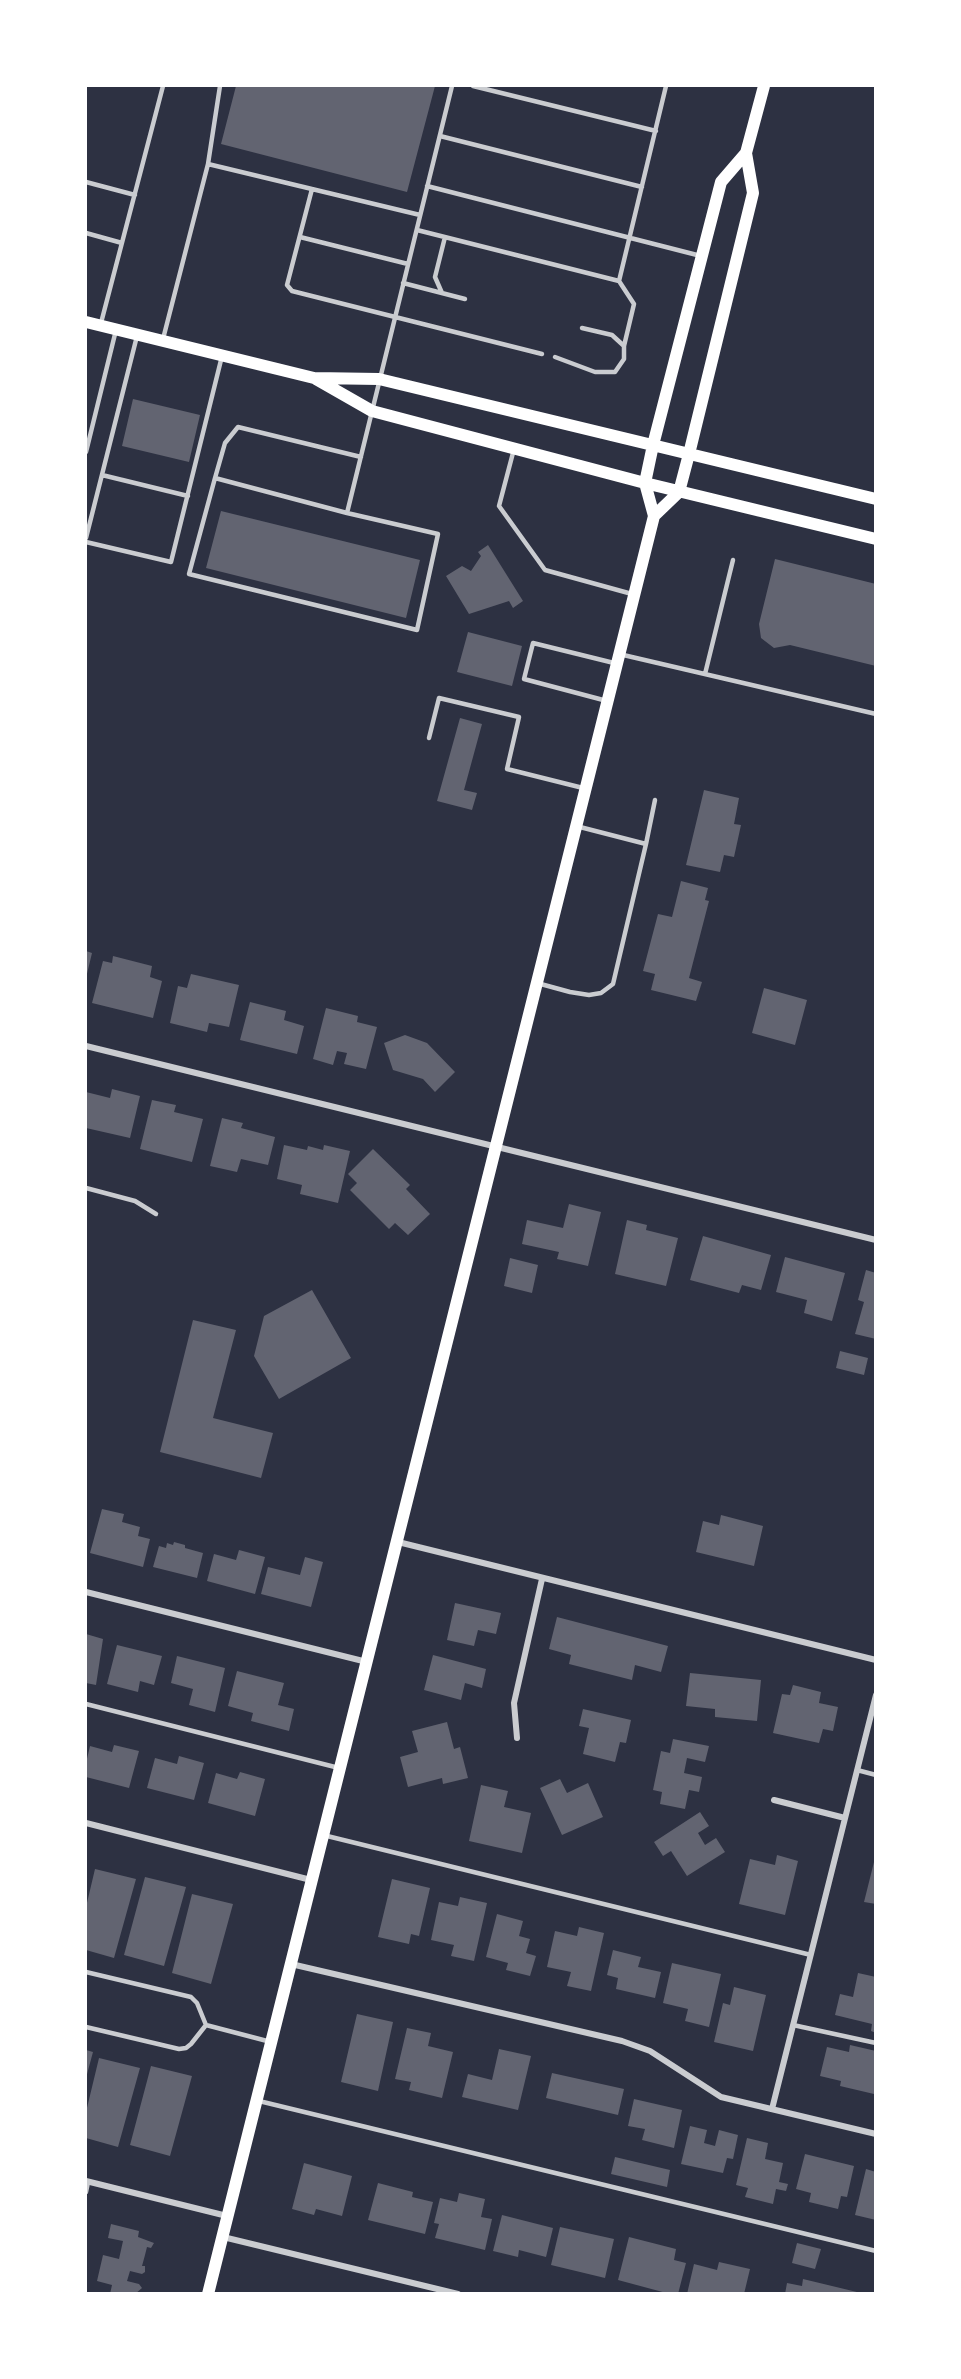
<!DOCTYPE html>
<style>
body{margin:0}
#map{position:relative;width:961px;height:2379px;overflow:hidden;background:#2d3142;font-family:"DejaVu Sans",sans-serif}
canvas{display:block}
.frame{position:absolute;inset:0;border:87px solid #fff;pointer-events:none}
</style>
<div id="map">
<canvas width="961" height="2379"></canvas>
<div class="frame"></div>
</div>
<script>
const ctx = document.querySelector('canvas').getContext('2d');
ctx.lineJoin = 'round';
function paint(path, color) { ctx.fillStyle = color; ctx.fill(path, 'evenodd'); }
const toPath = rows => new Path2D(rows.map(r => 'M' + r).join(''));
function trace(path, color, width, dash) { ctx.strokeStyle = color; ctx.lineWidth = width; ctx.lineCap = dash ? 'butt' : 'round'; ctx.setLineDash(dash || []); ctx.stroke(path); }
paint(toPath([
 [236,86,435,86,407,192,221,144],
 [133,399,200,415,189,462,122,446],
 [221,511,420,560,406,618,206,568],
 [488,545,523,601,513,608,509,601,469,614,446,576,462,566,471,571,481,556,478,552],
 [775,559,876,584,876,666,790,645,774,648,761,638,759,624],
 [468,632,522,646,512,686,457,672],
 [460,718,482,724,464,790,477,793,472,810,437,801],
 [704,790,739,798,734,824,741,825,734,857,724,855,720,872,686,865],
 [681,881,708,888,705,900,709,901,689,978,702,982,696,1001,651,990,655,974,643,971,658,914,672,917],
 [86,951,92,953,86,978],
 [113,956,152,966,150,977,162,981,153,1018,92,1003,103,961,112,963],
 [191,974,239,985,229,1027,209,1023,207,1032,170,1023,178,986,187,988],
 [764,988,807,1000,795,1045,752,1033],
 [250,1002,286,1011,284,1020,304,1026,297,1054,240,1040],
 [326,1008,358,1016,357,1022,377,1027,366,1069,344,1064,347,1053,337,1051,333,1065,313,1059],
 [405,1035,427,1043,455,1072,435,1092,423,1079,393,1070,384,1043],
 [112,1089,140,1096,130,1138,86,1128,86,1092,110,1098],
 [152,1100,176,1105,174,1112,203,1119,192,1162,140,1149],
 [222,1118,243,1123,241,1128,275,1137,268,1165,241,1159,237,1172,210,1166],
 [284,1145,307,1150,308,1146,323,1150,324,1145,350,1151,338,1203,300,1194,302,1185,277,1179],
 [373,1149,410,1185,406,1189,430,1214,408,1235,395,1223,389,1229,350,1190,357,1183,348,1174],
 [569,1204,601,1212,588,1266,557,1259,559,1252,522,1244,527,1220,563,1228],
 [627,1220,647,1225,646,1230,678,1238,666,1286,615,1274],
 [703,1236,771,1255,761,1290,742,1285,739,1293,690,1280],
 [785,1257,845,1273,832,1321,804,1313,807,1300,776,1292],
 [510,1258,538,1265,532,1293,504,1286],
 [866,1270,876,1273,876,1339,855,1334,864,1302,858,1300],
 [312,1290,351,1358,279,1399,254,1356,264,1316],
 [193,1320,236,1330,213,1418,273,1433,261,1478,160,1452],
 [840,1351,868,1358,864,1375,836,1368],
 [102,1509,124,1514,122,1522,140,1527,138,1536,150,1539,143,1567,90,1553],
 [721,1515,763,1526,754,1566,696,1552,703,1521,719,1525],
 [174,1542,185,1545,185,1548,203,1553,197,1578,153,1567,159,1546,166,1548,167,1543,173,1545],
 [239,1550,265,1557,255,1594,207,1581,214,1554,236,1560],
 [305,1557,323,1562,311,1607,261,1594,268,1567,300,1575],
 [455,1603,501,1613,496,1634,478,1630,474,1646,447,1640],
 [557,1617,668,1646,661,1672,635,1665,632,1680,569,1664,571,1655,549,1649],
 [86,1634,103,1639,96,1685,86,1683],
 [117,1645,162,1656,154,1685,140,1681,138,1692,107,1684],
 [433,1655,486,1669,482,1688,465,1683,461,1700,424,1690],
 [177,1656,225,1668,215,1712,189,1705,193,1689,171,1683],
 [237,1671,284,1683,278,1705,294,1709,289,1731,251,1721,253,1713,228,1706],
 [690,1673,761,1680,757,1721,715,1717,715,1709,686,1706],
 [793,1685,821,1692,819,1703,838,1707,833,1731,823,1729,819,1743,773,1733,782,1694,790,1695],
 [583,1709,631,1720,626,1743,620,1742,615,1762,583,1754,589,1728,579,1726],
 [447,1722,454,1749,460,1747,468,1778,443,1784,442,1778,408,1787,400,1757,418,1752,412,1731],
 [673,1739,709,1746,705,1762,687,1758,684,1773,702,1777,699,1792,689,1790,685,1809,660,1804,662,1792,653,1790,661,1751,670,1753],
 [114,1745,139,1751,129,1788,86,1777,86,1763,90,1746,112,1752],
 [179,1756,204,1763,194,1800,147,1788,155,1758,177,1764],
 [240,1772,265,1779,255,1816,208,1803,216,1773,237,1779],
 [560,1779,567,1793,588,1783,603,1817,562,1835,540,1788],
 [481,1785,508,1791,504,1807,531,1813,522,1853,469,1841],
 [700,1812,709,1826,698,1833,705,1845,716,1838,725,1852,687,1876,671,1851,663,1856,654,1842],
 [777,1855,798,1861,785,1915,739,1904,750,1859,775,1865],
 [875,1858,876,1858,876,1904,864,1902],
 [95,1869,136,1879,114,1958,86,1950,86,1907],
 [145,1877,186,1887,164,1966,124,1955],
 [392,1879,430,1888,419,1936,411,1934,409,1944,378,1937],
 [192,1894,233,1904,211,1984,172,1973],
 [460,1897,487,1903,474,1961,451,1956,454,1945,431,1940,439,1902,458,1906],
 [497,1914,523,1921,519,1936,530,1939,526,1953,536,1956,530,1976,506,1970,508,1963,486,1957],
 [579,1927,604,1933,591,1991,567,1986,571,1972,547,1967,555,1931,577,1936],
 [613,1950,641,1957,638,1967,661,1972,655,1998,616,1989,618,1978,607,1975],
 [672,1963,721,1974,709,2027,685,2021,688,2009,663,2003],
 [858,1973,876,1977,876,2033,871,2031,872,2024,835,2015,840,1994,853,1997],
 [734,1987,766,1995,753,2051,714,2042,723,2003,730,2005],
 [357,2014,393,2022,378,2091,341,2082],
 [407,2028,431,2033,428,2046,453,2052,442,2098,409,2090,411,2082,395,2079],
 [850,2045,876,2051,874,2094,840,2086,841,2081,820,2076,827,2047,849,2052],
 [499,2049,531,2056,518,2110,462,2097,468,2074,492,2080],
 [86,2050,93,2052,86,2078],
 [99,2058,140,2068,118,2147,86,2138,86,2112],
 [151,2066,192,2076,170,2156,130,2145],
 [552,2073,624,2089,618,2115,546,2098],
 [634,2099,682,2110,674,2148,642,2140,645,2129,628,2126],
 [690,2126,707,2130,704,2143,715,2146,719,2130,738,2135,733,2159,727,2158,723,2173,681,2164],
 [747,2138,768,2143,765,2159,783,2163,779,2182,788,2184,786,2191,776,2189,773,2204,745,2197,748,2188,736,2185],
 [805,2154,854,2166,847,2197,841,2196,838,2209,809,2202,811,2193,796,2189],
 [615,2157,670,2170,667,2187,611,2174],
 [304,2163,352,2176,342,2216,316,2209,314,2215,292,2209],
 [866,2169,876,2172,876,2220,855,2215],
 [378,2183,413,2192,412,2197,433,2202,425,2234,368,2220],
 [459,2193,485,2199,481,2217,492,2219,485,2250,435,2238,439,2224,434,2223,440,2198,457,2202],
 [502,2215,553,2228,546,2257,519,2250,518,2257,493,2251],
 [111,2224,139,2231,138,2237,154,2243,151,2248,147,2247,145,2255,142,2266,145,2266,145,2272,142,2274,130,2271,127,2281,139,2284,142,2288,135,2294,110,2294,112,2285,97,2281,103,2255,119,2259,123,2241,108,2238],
 [560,2227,614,2239,605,2278,551,2265],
 [629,2237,676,2249,674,2260,686,2263,678,2294,670,2294,618,2280],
 [797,2243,821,2249,815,2269,792,2263],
 [719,2262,750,2269,744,2294,687,2294,694,2264,717,2270],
 [803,2279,861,2293,861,2294,785,2294,787,2283,802,2286]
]), '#626471');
trace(toPath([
 [473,86,656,131],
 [440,136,642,187],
 [208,164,420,215],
 [86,182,135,195],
 [427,186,701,256],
 [312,189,287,285,292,291,542,354],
 [417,230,619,281,666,86],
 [86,233,122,243],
 [300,237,408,264],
 [619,281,634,304,624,346],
 [403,283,465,299],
 [442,293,435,277,445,237],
 [101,323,163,86],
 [163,339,208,164,220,86],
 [555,357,595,372,615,372,624,359,624,346,612,335,582,328],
 [514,449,499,506,545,570,632,594],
 [86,452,116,330],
 [102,475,188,496],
 [215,478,225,443,238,427,361,457],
 [347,513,438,534,417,630,189,574,215,478,347,513,452,86],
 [86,538,137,336],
 [86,542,171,562,222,356],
 [619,654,876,714],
 [705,674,733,560],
 [607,701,524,679,533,643,614,663],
 [429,738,439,698,519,717,507,769,583,788],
 [646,844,655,800],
 [537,983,570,992,589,995,601,993,613,984,646,844,576,826],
 [86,1188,135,1201,156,1214],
 [86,1704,339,1768],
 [857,1770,876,1775],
 [323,1835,811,1955],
 [86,1972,191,1997,197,2003,206,2025],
 [206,2025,271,2042],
 [793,2025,876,2043],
 [86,2027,179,2049,186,2048,191,2044,206,2025],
 [259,2101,876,2251],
 [86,2192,88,2182]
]), '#caccd0', 4.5);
trace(toPath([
 [86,1046,876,1240],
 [398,1542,876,1660],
 [86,1592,367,1662],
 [517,1738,514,1703,542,1579],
 [774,1800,845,1818],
 [86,1823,311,1880],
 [291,1964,622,2041,650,2051,721,2097,876,2134],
 [772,2109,876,1695],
 [86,2181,227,2216],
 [223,2237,458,2294]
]), '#caccd0', 6);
trace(toPath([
 [86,322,314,378,379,379,876,499],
 [316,379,372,411,645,483,876,539],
 [654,516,679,492,689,454,753,193,746,153,764,86],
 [208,2294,654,516,645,483,653,445,721,182,746,153]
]), '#fff', 12);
</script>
